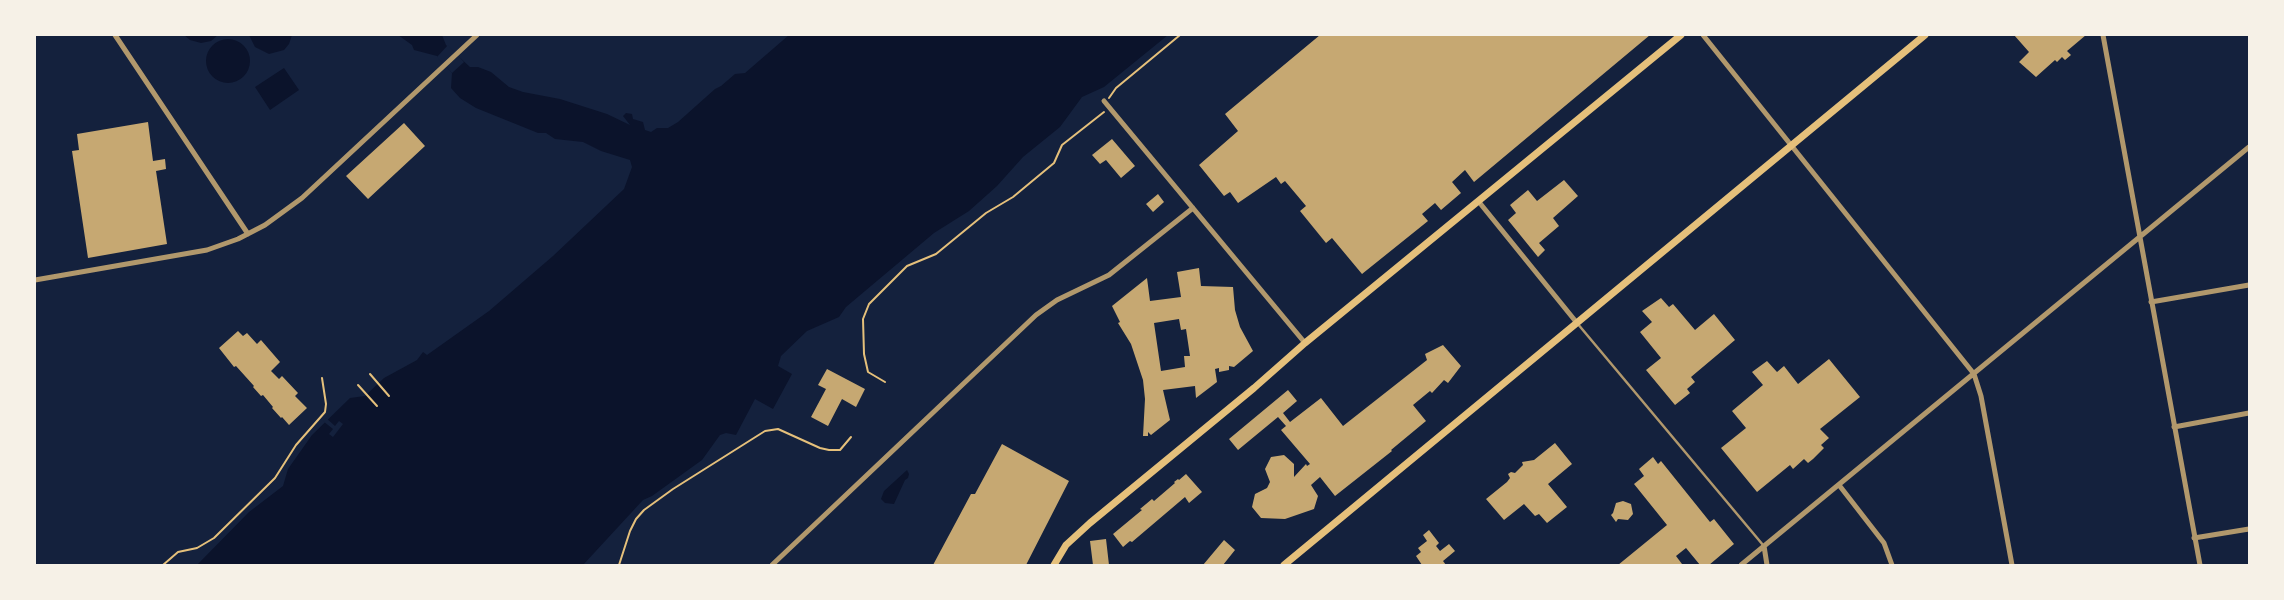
<!DOCTYPE html>
<style>
body{margin:0}
#map{position:relative;width:2284px;height:600px;overflow:hidden;background:#14213d;font-family:"Alegreya Sans",sans-serif}
canvas{display:block}
.frame{position:absolute;inset:0;border:36px solid #f6f1e7;pointer-events:none}
</style>
<div id="map">
<canvas width="2284" height="600"></canvas>
<div class="frame"></div>
</div>
<script>
const ctx = document.querySelector('canvas').getContext('2d');
ctx.lineJoin = 'round';
function paint(path, color) { ctx.fillStyle = color; ctx.fill(path, 'evenodd'); }
const toPath = rows => new Path2D(rows.map(r => 'M' + r).join(''));
function trace(path, color, width, dash) { ctx.strokeStyle = color; ctx.lineWidth = width; ctx.lineCap = dash ? 'butt' : 'round'; ctx.setLineDash(dash || []); ctx.stroke(path); }
paint(toPath([
 [184,35,218,35,211,41,201,43,190,40],
 [249,35,292,35,289,44,284,50,269,54,255,47],
 [398,35,442,35,446,45,470,67,478,67,491,72,509,87,523,92,560,99,607,114,630,125,623,116,626,113,632,114,633,119,643,122,645,130,651,132,657,128,668,128,678,122,715,89,721,86,735,74,745,73,789,35,1168,35,1104,87,1082,97,1060,127,1023,157,997,186,969,211,934,233,846,307,839,317,807,331,781,356,778,366,792,374,773,409,755,399,736,435,726,433,720,435,702,460,652,496,643,500,583,565,197,565,249,512,283,486,288,469,312,435,350,398,365,396,384,378,417,360,423,352,427,355,489,311,553,256,624,189,632,167,630,160,601,151,583,142,555,139,546,133,538,133,476,108,460,98,451,88,452,73,437,56,414,50,412,45],
 '206 61a22 22 0 1 1 44 0a22 22 0 1 1-44 0Z',
 [284,68,299,90,270,110,255,87],
 [907,470,909,474,908,478,905,480,894,504,885,503,881,499,884,491]
]), '#0b132b');
paint(toPath([
 [448,45,464,62,452,73,437,57],
 [326,418,335,426,339,421,343,424,333,437,329,434,333,429,323,421]
]), '#14213d');
paint(toPath([
 [1320,35,1650,35,1474,182,1465,170,1452,182,1461,193,1441,210,1435,203,1422,214,1428,221,1362,274,1332,238,1326,243,1300,211,1306,206,1285,181,1281,184,1276,177,1238,203,1230,192,1224,196,1199,165,1238,131,1225,114],
 [2014,35,2086,35,2067,51,2071,55,2065,60,2062,57,2057,62,2055,60,2036,77,2019,62,2029,52],
 [148,122,153,161,165,159,166,169,156,171,167,244,88,258,72,151,79,150,77,134],
 [404,123,425,146,368,199,346,176],
 [1112,139,1135,166,1121,178,1106,160,1100,164,1092,155],
 [1564,180,1578,196,1553,218,1559,226,1539,243,1545,250,1538,257,1508,220,1516,213,1510,205,1528,190,1537,201],
 [1158,194,1164,202,1153,212,1146,204],
 [1199,268,1201,286,1233,287,1235,310,1240,327,1253,351,1234,367,1229,366,1229,370,1219,372,1219,368,1215,369,1217,382,1196,398,1195,386,1163,390,1170,420,1151,435,1148,432,1148,436,1143,436,1145,399,1143,380,1131,344,1118,323,1120,322,1112,306,1147,278,1150,301,1181,297,1177,272],
 [1179,319,1181,330,1186,329,1190,356,1184,356,1185,367,1161,371,1154,323],
 [1661,298,1669,307,1673,304,1695,330,1714,314,1735,340,1691,377,1695,382,1687,389,1690,393,1675,405,1646,370,1661,358,1640,332,1652,322,1642,311],
 [238,331,243,336,247,333,257,344,261,340,280,362,271,371,279,379,282,376,298,393,295,396,307,408,289,425,282,417,281,418,272,408,273,407,263,395,261,396,253,387,254,386,236,366,234,367,219,348],
 [1443,345,1461,366,1448,383,1444,380,1432,393,1430,391,1413,405,1426,421,1391,450,1392,451,1335,496,1320,477,1311,485,1318,496,1314,509,1285,519,1261,518,1252,507,1255,494,1267,488,1270,482,1265,469,1271,457,1284,455,1294,464,1294,477,1306,464,1307,466,1310,464,1281,430,1286,426,1278,417,1238,450,1229,439,1288,390,1297,401,1283,413,1290,422,1321,398,1343,426,1427,360,1425,354],
 [1829,359,1860,397,1820,429,1829,438,1821,445,1824,448,1813,459,1808,463,1804,459,1793,469,1790,465,1757,492,1721,448,1746,428,1732,411,1763,385,1752,372,1767,361,1777,372,1784,366,1798,384],
 [827,369,865,389,856,407,842,399,828,426,811,417,826,389,818,385],
 [1555,443,1572,464,1548,484,1567,507,1547,523,1539,514,1535,516,1524,504,1504,520,1486,499,1507,482,1510,478,1508,474,1511,472,1515,473,1523,465,1522,462,1534,460],
 [1002,444,1069,481,1026,565,933,565,971,494,975,494],
 [1653,457,1658,464,1661,461,1710,522,1714,519,1734,544,1709,565,1700,565,1686,548,1676,556,1682,564,1680,565,1618,565,1667,525,1634,484,1644,476,1639,469],
 [1186,474,1202,492,1189,503,1185,497,1132,542,1130,541,1123,547,1113,534,1142,510,1140,509,1152,499,1154,501,1175,483,1174,482,1178,479,1179,480],
 [1623,501,1631,504,1633,514,1628,520,1618,519,1616,522,1611,515,1613,513,1616,503],
 [1429,530,1439,543,1436,546,1440,551,1449,544,1455,551,1443,561,1446,565,1422,565,1416,556,1421,552,1418,548,1427,541,1423,535],
 [1106,539,1109,565,1093,565,1090,541],
 [1224,540,1235,550,1223,565,1203,565]
]), '#c6a872');
trace(toPath([
 [1109,98,1116,88,1180,35],
 [370,374,389,396],
 [885,382,868,372,864,354,863,319,869,304,907,266,936,254,986,213,1013,197,1054,163,1062,145,1104,112],
 [358,385,377,406],
 [163,565,178,552,197,548,214,538,275,478,296,445,325,412,326,404,322,378],
 [619,565,630,531,636,519,644,510,673,489,765,431,778,429,820,448,829,450,840,450,851,437]
]), '#e5c07b', 2);
trace(toPath([
 [1577,323,1763,545]
]), '#b1986c', 2.5);
trace(toPath([
 [115,35,248,234],
 [1703,35,1974,374,1981,396,2012,565],
 [2103,35,2200,565],
 [1104,101,1305,343],
 [1479,202,1577,323],
 [35,280,207,250,238,239,265,225,302,198,477,35],
 [2151,302,2249,285],
 [2174,427,2249,413],
 [1839,485,1884,543,1892,565],
 [2194,538,2249,529],
 [1764,546,1767,565],
 [772,565,1036,315,1057,300,1109,275,1193,208],
 [1741,565,2249,147]
]), '#b1986c', 5);
trace(toPath([
 [1054,565,1066,545,1090,523,1254,388,1305,343,1681,35],
 [1284,565,1925,35]
]), '#e5c07b', 7);
</script>
